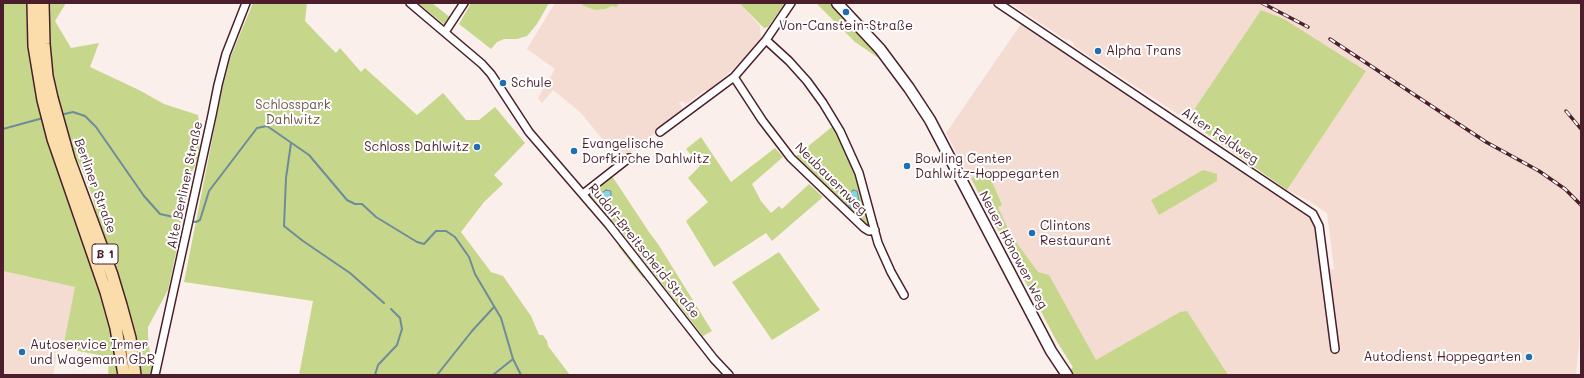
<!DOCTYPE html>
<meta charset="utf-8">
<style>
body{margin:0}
#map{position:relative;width:1584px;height:378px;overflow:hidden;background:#faefeb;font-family:Mali,sans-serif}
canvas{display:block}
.frame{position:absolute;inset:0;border:4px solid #4a1f2b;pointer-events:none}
</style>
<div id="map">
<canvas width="1584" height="378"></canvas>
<div class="frame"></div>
</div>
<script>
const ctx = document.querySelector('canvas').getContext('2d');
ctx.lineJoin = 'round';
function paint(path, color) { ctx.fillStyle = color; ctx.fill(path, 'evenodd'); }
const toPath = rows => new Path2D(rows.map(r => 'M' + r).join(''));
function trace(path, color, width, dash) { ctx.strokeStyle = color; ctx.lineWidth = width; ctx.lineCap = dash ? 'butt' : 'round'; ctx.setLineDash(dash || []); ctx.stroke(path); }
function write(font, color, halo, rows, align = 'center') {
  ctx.font = font + ' Mali,sans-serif'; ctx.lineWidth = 4; ctx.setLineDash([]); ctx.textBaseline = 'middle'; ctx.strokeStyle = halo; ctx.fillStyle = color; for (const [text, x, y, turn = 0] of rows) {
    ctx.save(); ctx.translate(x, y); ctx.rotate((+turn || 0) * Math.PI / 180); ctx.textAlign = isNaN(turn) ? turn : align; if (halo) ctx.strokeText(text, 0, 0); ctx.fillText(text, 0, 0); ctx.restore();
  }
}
paint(toPath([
 [555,3,739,3,760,26,761,40,734,68,707,92,705,90,686,104,682,101,679,103,684,110,622,159,609,147,580,112,553,90,542,103,538,98,555,69,527,49],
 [1010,3,1581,3,1581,322,1576,375,1079,375,1073,368,1056,340,946,133,1021,24,1312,217,1315,228,1321,270,1334,269,1327,213,1309,201,1287,190,1365,71,1261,10,1187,120,1074,46,1074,43,1071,41,1069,39,1066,40],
 [3,271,76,287,63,348,58,348,53,375,3,375]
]), '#f4dcd3');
paint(toPath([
 [3,3,29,3,108,311,120,375,108,375,109,357,63,348,75,287,3,271],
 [48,3,66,3,55,21,71,48,99,43,90,67,139,90,164,104,198,115,201,136,197,162,188,179,188,189,177,239,177,248,168,290,148,327,148,336,151,363,153,364,150,375,139,375,131,319,119,276,98,219,92,196,82,169,70,147,57,97,52,70,48,37],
 [253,3,307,3,305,21,328,45,336,53,340,48,361,72,365,68,417,115,443,93,466,120,479,120,495,107,525,143,494,175,503,184,484,202,461,232,491,272,503,276,531,316,539,335,543,335,547,341,548,346,570,375,299,375,313,301,184,282,222,90,231,56],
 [418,3,432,3,451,18,446,26],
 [471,3,549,3,537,24,527,36,517,39,504,39,497,42,491,49,459,24],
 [580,3,619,3,617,7,612,6,605,9,595,10,584,6],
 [739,3,785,3,768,27,764,28],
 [816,3,829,3,880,55,877,57,855,42],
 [1261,10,1284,19,1366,71,1287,190,1187,120],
 [833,126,848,153,858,177,871,223,867,227,795,157],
 [701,137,731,182,775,148,783,157,752,184,761,201,771,213,779,206,782,209,809,184,823,197,772,241,766,233,714,267,686,221,708,202,688,178,700,166,686,149],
 [987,170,1002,205,998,207,1011,235,1038,272,1049,275,1096,360,1180,312,1187,311,1228,375,1072,375,1069,371,1073,367,1056,340,971,178],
 [1203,170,1217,174,1217,181,1159,215,1151,200],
 [612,176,649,232,658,244,712,331,703,336,610,217,588,193],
 [620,245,645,277,643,278,618,246],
 [779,252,820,310,772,340,732,282]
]), '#c6d78c');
const water = toPath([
 [606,190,611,191,611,200,608,206,604,205,599,198,600,194,606,190],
 [853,190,857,191,860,205,858,208,852,209,845,201,853,190]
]);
paint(water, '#86d5e3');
trace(water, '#6e8c99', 1);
trace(toPath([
 [60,115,73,112,85,116,96,127,144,196,160,214,187,220],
 [3,129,43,118],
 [291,143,286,178,284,226,303,241,350,273,384,303],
 [191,221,196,222,200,220,209,191,257,128,267,126,309,155,347,200,355,204,362,204,376,217,417,242,424,244,436,231,446,231,455,237,469,257,475,274,501,318,513,359,521,375],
 [375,375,378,365,397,345,402,329,400,318,391,309],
 [437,375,472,331,494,307],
 [493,375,513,359]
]), '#6e8c99', 2);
const minor = toPath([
 [410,3,482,64,491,74,529,132,609,225,714,359,729,375],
 [998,3,1313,214,1319,226,1335,349],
 [445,32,464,3],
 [766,40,789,61,807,81,823,103,840,131,859,173,878,243,891,272,904,295],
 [734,77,762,120,791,158,864,228,869,231,875,230],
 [660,132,734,77,766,40,791,3],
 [583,194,629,158],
 [155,375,212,115,218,85,226,54,246,3]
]);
const secondary = toPath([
 [837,3,880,49,909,88,930,120,1051,351,1067,375]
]);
const primary = toPath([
 [33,3,34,46,43,100,53,139,106,292,116,328,124,375],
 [43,3,44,44,47,76,52,98,69,159,112,275,121,305,130,338,135,375]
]);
trace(minor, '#4a1f2b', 10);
trace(secondary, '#4a1f2b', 13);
trace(primary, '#4a1f2b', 14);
trace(minor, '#fff', 7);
trace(secondary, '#fff', 10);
trace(primary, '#fbddab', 11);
const rail = toPath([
 [1262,3,1308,27],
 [1330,39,1486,142,1539,171,1565,189,1581,205],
 [1566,111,1581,129]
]);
trace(rail, '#4a1f2b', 3.5);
trace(rail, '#fff', 2, [6]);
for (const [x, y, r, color] of [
 [846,12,4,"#1f6fb2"],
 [1098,51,4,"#1f6fb2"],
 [503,83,4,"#1f6fb2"],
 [477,147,4,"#1f6fb2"],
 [574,151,4,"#1f6fb2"],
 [907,166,4,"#1f6fb2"],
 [1032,233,4,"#1f6fb2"],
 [22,352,4,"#1f6fb2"],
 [1529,357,4,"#1f6fb2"]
]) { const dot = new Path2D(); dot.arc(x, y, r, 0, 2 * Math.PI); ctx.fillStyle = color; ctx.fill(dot); trace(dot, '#fff', 1.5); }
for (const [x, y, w] of [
 [105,254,26]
]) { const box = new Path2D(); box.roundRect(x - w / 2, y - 10, w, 20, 3); ctx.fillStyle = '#fff'; ctx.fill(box); trace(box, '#4a1f2b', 1); }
write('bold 12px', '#4a1f2b', null, [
 ["B 1",105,254]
]);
write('13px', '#4a1f2b', '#fff', [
 ["Von-Canstein-Straße",846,26,"center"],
 ["Alpha Trans",1106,51],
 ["Schule",511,83],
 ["Evangelische",582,144],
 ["Dorfkirche Dahlwitz",582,159],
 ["Schloss Dahlwitz",469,147,"right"],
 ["Bowling Center",915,159],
 ["Dahlwitz-Hoppegarten",915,174],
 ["Clintons",1040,226],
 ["Restaurant",1040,241],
 ["Autoservice Irmer",30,345],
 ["und Wagemann GbR",30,360],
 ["Autodienst Hoppegarten",1521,357,"right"]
], 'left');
write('13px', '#6f5648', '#fff', [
 ["Schlosspark",293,105],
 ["Dahlwitz",293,120]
]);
write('13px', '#4a1f2b', '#fff', [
 ["Alter Feldweg",1220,136,34],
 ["Neubauernweg",831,179,45],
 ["Alte Berliner Straße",185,185,-78],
 ["Berliner Straße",95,186,70],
 ["Neuer Hönower Weg",1013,250,62],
 ["Rudolf-Breitscheid-Straße",644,251,51]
]);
</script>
